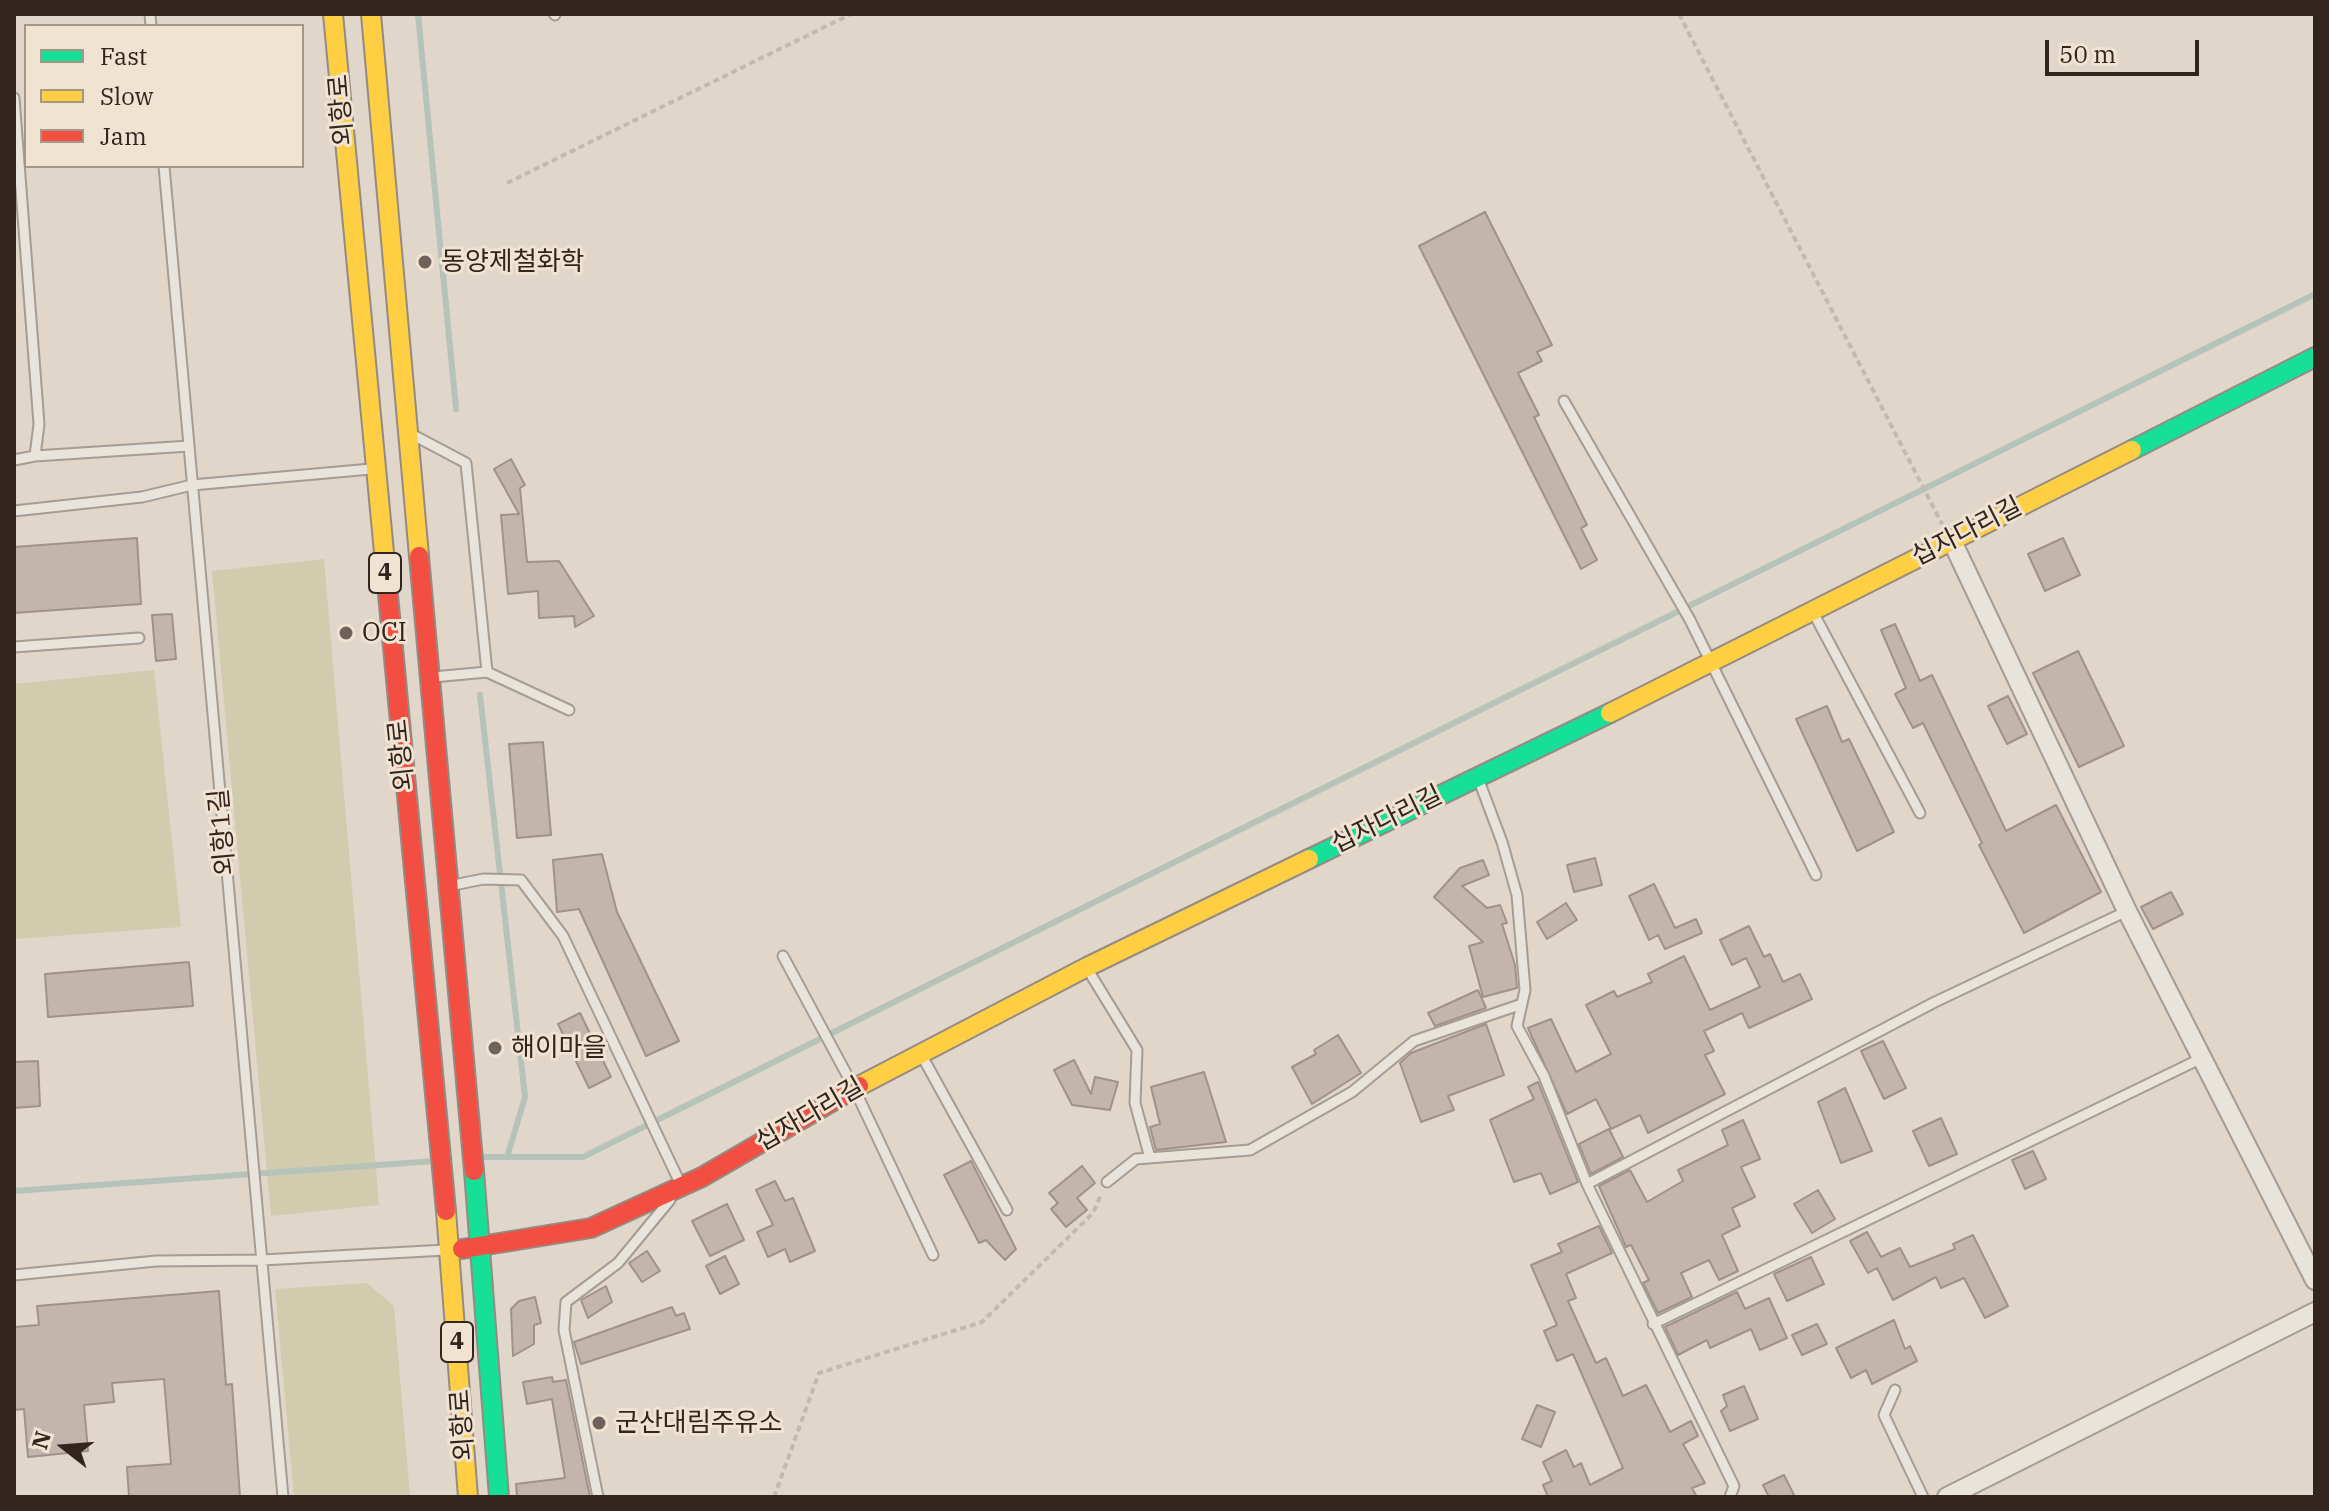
<!DOCTYPE html>
<meta charset="utf-8">
<style>
body{margin:0}
#map{position:relative;width:2329px;height:1511px;overflow:hidden;background:#e0d6ca;font-family:"IBM Plex Serif",serif}
canvas{display:block}
.frame{position:absolute;inset:0;border:16px solid #31251e;pointer-events:none}
.legend{position:absolute;left:24px;top:24px;width:280px;height:144px;box-sizing:border-box;background:#f0e3d1;border:2px solid #a49789;margin:0;padding:10px 14px;list-style:none;font-size:24px;color:#31251e}
.legend li{display:flex;align-items:center;gap:16px;height:40px}
.legend b{width:40px;border:2px solid #a49789}
.north{position:absolute;left:24px;top:1407px;width:80px;height:80px;-webkit-text-stroke:6px #f0e3d1;paint-order:stroke;rotate:287deg;font-size:22px;font-weight:700;line-height:32px;text-align:center;color:#31251e}
.north::after{content:'';display:block;margin:auto;width:28px;height:36px;background:#31251e;clip-path:polygon(50% 0,100% 100%,50% 72%,0 100%)}
.scale{position:absolute;left:2045px;top:40px;width:154px;height:36px;box-sizing:border-box;border:4px solid #31251e;border-top:0;padding-left:10px;font-size:24px;line-height:28px;white-space:nowrap;color:#31251e;-webkit-text-stroke:6px #f0e3d1;paint-order:stroke}
</style>
<div id="map">
<canvas width="2329" height="1511"></canvas>
<div class="frame"></div>
<ul class="legend">
<li><b style="height:10px;background:#16e098"></b>Fast</li>
<li><b style="height:10px;background:#ffcf43"></b>Slow</li>
<li><b style="height:10px;background:#f24e42"></b>Jam</li>
</ul>
<div class="north">N</div>
<div class="scale">50 m</div>
</div>
<script>
const ctx = document.querySelector('canvas').getContext('2d');
ctx.lineJoin = 'round';
function paint(path, color) { ctx.fillStyle = color; ctx.fill(path, 'evenodd'); }
const toPath = rows => new Path2D(rows.map(r => 'M' + r).join(''));
function trace(path, color, width, dash) { ctx.strokeStyle = color; ctx.lineWidth = width; ctx.lineCap = dash ? 'butt' : 'round'; ctx.setLineDash(dash || []); ctx.stroke(path); }
function write(font, color, halo, rows, align = 'center') {
  ctx.font = font + ' "IBM Plex Serif","Noto Sans KR",serif'; ctx.lineWidth = 6; ctx.setLineDash([]); ctx.textBaseline = 'middle'; ctx.strokeStyle = halo; ctx.fillStyle = color; for (const [text, x, y, turn = 0] of rows) {
    ctx.save(); ctx.translate(x, y); ctx.rotate((+turn || 0) * Math.PI / 180); ctx.textAlign = isNaN(turn) ? turn : align; if (halo) ctx.strokeText(text, 0, 0); ctx.fillText(text, 0, 0); ctx.restore();
  }
}
paint(toPath([
 [324,559,379,1205,271,1216,212,571],
 [154,670,181,927,14,939,14,684],
 [367,1283,394,1306,410,1497,294,1497,275,1289]
]), '#d1ccae');
trace(toPath([
 [418,14,456,409],
 [480,695,525,1097,508,1154],
 [482,1157,583,1157,2315,294],
 [14,1191,435,1161]
]), '#b6c3b8', 6);
const building = toPath([
 [1485,212,1552,345,1537,352,1542,361,1518,373,1539,415,1534,417,1587,525,1581,528,1597,560,1581,569,1419,246,1485,212],
 [511,459,525,485,520,488,527,562,559,561,594,616,575,627,574,616,539,618,538,591,508,594,501,515,519,514,494,469,511,459],
 [137,538,141,604,14,613,14,547,137,538],
 [2063,538,2080,575,2045,591,2028,554,2063,538],
 [172,614,176,659,156,661,152,615,172,614],
 [1895,624,1920,681,1932,675,2006,831,2056,805,2101,892,2024,933,1979,845,1982,843,1923,723,1913,728,1895,694,1906,688,1881,630,1895,624],
 [2078,651,2124,746,2079,767,2033,673,2078,651],
 [2008,696,2027,734,2007,744,1988,706,2008,696],
 [1827,706,1842,742,1849,739,1894,832,1857,851,1796,719,1827,706],
 [543,742,551,835,517,838,509,744,543,742],
 [602,854,617,912,679,1041,646,1056,579,909,557,912,553,860,602,854],
 [1595,858,1602,885,1574,892,1567,865,1595,858],
 [1483,860,1489,875,1462,886,1487,908,1500,905,1507,923,1502,924,1515,965,1517,988,1483,997,1469,946,1483,942,1434,897,1460,868,1483,860],
 [1654,884,1675,928,1696,919,1702,933,1665,949,1658,935,1649,940,1629,896,1654,884],
 [2171,892,2183,914,2153,929,2141,907,2171,892],
 [1566,903,1577,920,1547,939,1537,922,1566,903],
 [1749,926,1764,957,1770,954,1783,982,1800,974,1812,999,1749,1028,1742,1013,1704,1031,1714,1051,1705,1055,1725,1094,1648,1133,1640,1115,1611,1129,1596,1099,1567,1114,1528,1028,1551,1019,1576,1072,1611,1054,1586,1005,1614,991,1617,997,1652,982,1648,974,1684,956,1710,1010,1760,987,1746,958,1732,965,1720,940,1749,926],
 [189,962,193,1006,48,1017,45,974,189,962],
 [1478,990,1486,1008,1435,1026,1428,1013,1478,990],
 [580,1013,611,1077,589,1088,558,1024,580,1013],
 [1486,1024,1504,1075,1448,1096,1454,1110,1421,1122,1400,1063,1411,1053,1486,1024],
 [1338,1035,1361,1073,1312,1104,1292,1067,1316,1054,1314,1050,1338,1035],
 [1883,1041,1906,1088,1884,1099,1861,1051,1883,1041],
 [1074,1060,1091,1094,1095,1077,1118,1082,1110,1110,1072,1105,1054,1070,1074,1060],
 [38,1061,40,1106,14,1108,14,1062,38,1061],
 [1204,1072,1226,1142,1156,1150,1150,1127,1160,1124,1151,1087,1204,1072],
 [1538,1082,1578,1182,1550,1194,1541,1173,1514,1182,1490,1120,1534,1099,1528,1087,1538,1082],
 [1845,1088,1872,1151,1841,1163,1818,1102,1845,1088],
 [1941,1118,1957,1154,1929,1166,1913,1131,1941,1118],
 [1743,1120,1760,1159,1741,1167,1755,1197,1732,1208,1740,1226,1722,1235,1738,1271,1719,1280,1709,1260,1681,1273,1692,1297,1658,1313,1643,1283,1649,1280,1631,1245,1626,1247,1599,1186,1630,1170,1647,1202,1683,1181,1678,1170,1728,1145,1722,1130,1743,1120],
 [1609,1129,1623,1157,1591,1174,1579,1144,1609,1129],
 [2033,1151,2046,1179,2025,1189,2012,1160,2033,1151],
 [971,1161,1016,1249,1005,1260,986,1240,979,1243,944,1175,971,1161],
 [1082,1166,1095,1183,1077,1198,1087,1210,1066,1227,1051,1209,1058,1203,1049,1193,1082,1166],
 [775,1181,785,1201,793,1198,815,1251,790,1262,785,1249,768,1257,757,1232,773,1225,756,1190,775,1181],
 [1818,1190,1835,1219,1812,1233,1794,1204,1818,1190],
 [727,1204,744,1240,710,1256,692,1221,727,1204],
 [1599,1226,1612,1253,1566,1274,1576,1298,1568,1301,1596,1363,1606,1358,1623,1396,1646,1385,1670,1432,1691,1421,1698,1436,1683,1444,1705,1483,1692,1488,1697,1497,1548,1497,1543,1485,1552,1481,1543,1462,1566,1450,1574,1467,1581,1463,1590,1485,1623,1468,1573,1354,1557,1361,1544,1331,1557,1325,1531,1265,1562,1252,1558,1244,1599,1226],
 [1867,1232,1881,1257,1900,1248,1910,1267,1955,1249,1953,1244,1973,1235,2008,1306,1985,1318,1964,1278,1941,1288,1936,1277,1893,1300,1877,1268,1868,1273,1850,1241,1867,1232],
 [647,1251,660,1271,642,1282,629,1263,647,1251],
 [725,1256,739,1284,720,1294,706,1266,725,1256],
 [1811,1257,1824,1284,1787,1301,1774,1274,1811,1257],
 [606,1286,612,1302,588,1318,581,1300,606,1286],
 [219,1291,226,1385,232,1384,240,1497,129,1497,127,1467,171,1464,164,1379,112,1383,114,1402,84,1405,88,1451,28,1457,24,1409,14,1410,14,1327,39,1325,37,1306,219,1291],
 [1737,1292,1745,1309,1769,1298,1787,1338,1760,1350,1751,1329,1710,1348,1707,1340,1678,1355,1665,1327,1737,1292],
 [535,1297,541,1323,534,1325,534,1344,513,1356,511,1309,519,1301,535,1297],
 [672,1307,676,1316,684,1313,690,1329,581,1364,574,1342,672,1307],
 [1894,1320,1905,1349,1910,1346,1917,1361,1872,1384,1866,1370,1851,1378,1836,1348,1894,1320],
 [1817,1324,1827,1344,1802,1355,1792,1335,1817,1324],
 [552,1377,553,1382,566,1380,590,1497,517,1497,516,1484,565,1478,552,1399,527,1404,523,1382,552,1377],
 [1744,1386,1758,1419,1730,1431,1721,1411,1727,1406,1723,1395,1744,1386],
 [1537,1405,1555,1412,1541,1447,1522,1439,1537,1405],
 [1784,1475,1795,1497,1769,1497,1763,1485,1784,1475]
]);
paint(building, '#c3b5ac');
trace(building, '#9f928a', 2);
const lane = toPath([
 [150,14,151,26],
 [554,14,555,15],
 [14,98,39,424,35,456,14,460],
 [164,166,283,1497],
 [1564,401,1690,620,1816,875],
 [415,436,466,463,487,672],
 [35,456,189,446],
 [14,511,142,497,192,485,371,469],
 [1814,614,1920,813],
 [14,647,139,638],
 [433,677,487,672,569,710],
 [1478,778,1502,842,1517,895,1525,990,1517,1026,1544,1076,1587,1184,1734,1486,1730,1497],
 [454,885,483,879,521,880,563,936,681,1185],
 [783,956,854,1088,933,1255],
 [1088,970,1137,1050,1135,1103,1150,1158],
 [922,1056,1007,1210],
 [1107,1182,1136,1159,1250,1150,1352,1092,1414,1041,1522,1004],
 [1587,1184,1935,1002,2127,911],
 [14,1275,156,1261,262,1260,446,1250],
 [1653,1324,2202,1058],
 [1895,1390,1884,1415,1923,1497],
 [598,1497,564,1330,566,1302,618,1263,670,1200]
]);
const street = toPath([
 [1951,539,2127,911,2315,1280],
 [1947,1497,2315,1312]
]);
const fast = toPath([
 [2132,450,2315,357],
 [1309,859,1610,713],
 [474,1171,499,1497]
]);
const slow = toPath([
 [333,14,387,584],
 [371,14,419,556],
 [1610,713,2132,450],
 [859,1086,1087,967,1309,859],
 [446,1211,468,1497]
]);
const jam = toPath([
 [419,556,474,1171],
 [387,584,446,1211],
 [462,1249,591,1228,702,1177,859,1086]
]);
trace(lane, '#a59c94', 13);
trace(street, '#a59c94', 22);
trace(fast, '#948b84', 22);
trace(slow, '#948b84', 22);
trace(jam, '#948b84', 22);
trace(toPath([
 [1679,14,1942,524],
 [507,183,851,14],
 [774,1497,819,1373,982,1322,1093,1213,1101,1195]
]), '#c1bab3', 4, [6, 4]);
trace(lane, '#e8e3db', 9);
trace(street, '#e8e3db', 18);
trace(fast, '#16e098', 18);
trace(slow, '#ffcf43', 18);
trace(jam, '#f24e42', 18);
for (const [x, y, r, color] of [
 [425,262,8,"#6e635a"],
 [346,633,8,"#6e635a"],
 [495,1048,8,"#6e635a"],
 [599,1423,8,"#6e635a"]
]) { const dot = new Path2D(); dot.arc(x, y, r, 0, 2 * Math.PI); ctx.fillStyle = color; ctx.fill(dot); trace(dot, '#f0e3d1', 3); }
for (const [x, y, w] of [
 [385,573,32],
 [457,1342,32]
]) { const box = new Path2D(); box.roundRect(x - w / 2, y - 20, w, 40, 6); ctx.fillStyle = '#f0e3d1'; ctx.fill(box); trace(box, '#31251e', 2); }
write('bold 24px', '#31251e', null, [
 ["4",385,573],
 ["4",457,1342]
]);
write('26px', '#31251e', '#f0e3d1', [
 ["외항로",342,110,-95],
 ["십자다리길",1967,532,-27],
 ["외항로",402,755,-96],
 ["십자다리길",1387,820,-26],
 ["외항1길",223,832,-95],
 ["십자다리길",810,1115,-30],
 ["외항로",463,1425,-94]
]);
write('26px', '#31251e', '#f0e3d1', [
 ["동양제철화학",441,262],
 ["OCI",362,633],
 ["해이마을",511,1048],
 ["군산대림주유소",615,1423]
], 'left');
</script>
